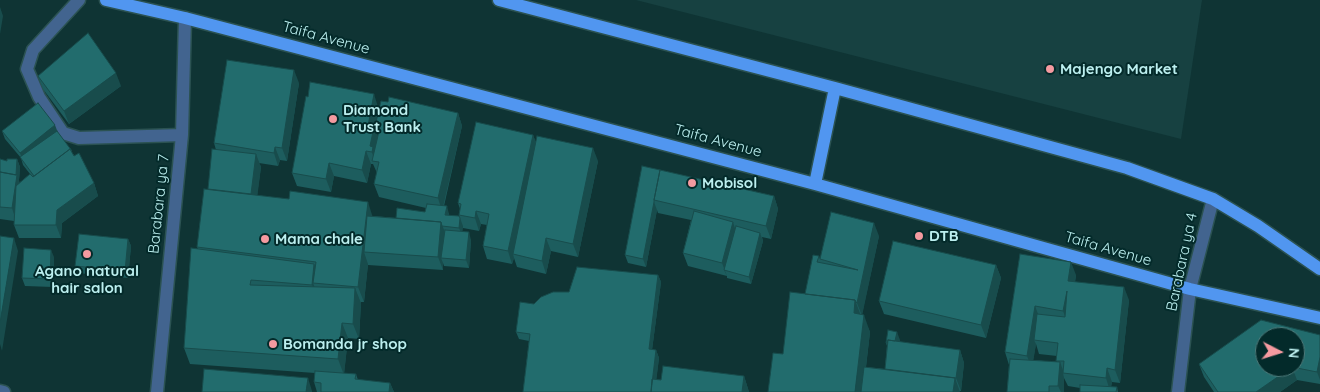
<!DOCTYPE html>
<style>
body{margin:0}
#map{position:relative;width:1320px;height:392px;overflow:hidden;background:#0f3434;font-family:Quicksand,sans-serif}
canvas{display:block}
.north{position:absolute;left:1255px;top:327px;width:50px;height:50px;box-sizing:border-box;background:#032a2a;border:1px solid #4d7979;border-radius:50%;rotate:95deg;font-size:14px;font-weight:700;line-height:20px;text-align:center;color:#bcefef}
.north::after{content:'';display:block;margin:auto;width:18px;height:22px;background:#f49aa0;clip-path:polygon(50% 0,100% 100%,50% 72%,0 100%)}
</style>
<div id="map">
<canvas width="1320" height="392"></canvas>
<div class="north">N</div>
</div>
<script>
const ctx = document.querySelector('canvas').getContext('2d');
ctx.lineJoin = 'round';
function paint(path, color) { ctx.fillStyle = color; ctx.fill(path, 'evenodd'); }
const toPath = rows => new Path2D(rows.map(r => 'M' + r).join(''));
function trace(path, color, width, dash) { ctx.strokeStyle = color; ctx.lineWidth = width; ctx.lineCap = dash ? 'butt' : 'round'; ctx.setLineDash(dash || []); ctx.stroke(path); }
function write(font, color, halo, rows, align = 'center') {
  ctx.font = font + ' Quicksand,sans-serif'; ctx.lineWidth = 4; ctx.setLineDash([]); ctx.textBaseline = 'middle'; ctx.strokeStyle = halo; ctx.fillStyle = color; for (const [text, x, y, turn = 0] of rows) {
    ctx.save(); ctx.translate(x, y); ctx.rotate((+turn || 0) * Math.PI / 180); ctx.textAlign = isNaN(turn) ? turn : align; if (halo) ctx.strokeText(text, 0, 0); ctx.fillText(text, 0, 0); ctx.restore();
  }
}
paint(toPath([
 [636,0,1202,0,1181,139]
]), '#174141');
const minor = toPath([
 [79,0,33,50,27,69,39,97,63,133,79,138,182,135],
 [0,391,4,392],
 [157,392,182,135,185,18],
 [1178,392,1190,289,1213,199]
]);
const major = toPath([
 [106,0,185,18,815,184,1190,289,1320,318],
 [499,0,835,88,1127,168,1213,199,1258,226,1320,269],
 [815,184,835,88]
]);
trace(minor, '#2b5252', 15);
trace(major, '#2b5252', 15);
trace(minor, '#42648f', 12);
trace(major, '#5196f0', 12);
paint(toPath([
 [38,76,121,86,69,124,43,89],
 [299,83,287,161,280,160,278,166,259,163,261,167,257,195,373,216,396,218,425,212,426,208,379,197,374,184,377,173,373,164,371,164,367,183,334,176,331,192,297,186,292,173,308,97,378,107,375,128,378,137,379,130,376,122,458,113,462,126,444,206,449,214,449,216,459,216,459,215,460,209,458,203,533,135,536,143,598,161,578,257,551,251,546,274,517,267,514,258,512,264,487,259,483,246,487,225,481,224,479,231,463,228,463,226,462,232,471,240,469,268,444,266,443,263,443,270,368,265,368,264,364,302,361,302,359,339,348,338,344,373,356,374,358,380,390,383,394,392,317,392,314,382,315,373,190,364,184,348,198,249,197,247,208,189,216,150,214,143],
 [2,131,58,133,94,183,98,196,62,223,61,238,19,238,14,225,14,221,0,219,0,159,7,161,17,159,20,167,19,180,19,183,30,174,23,165,21,158,5,139],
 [642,166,774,196,778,209,771,239,762,237,763,241,751,284,727,278,727,276,688,266,683,253,691,220,658,213,657,210,646,267,628,263,625,255],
 [879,236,862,314,870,332,866,367,885,369,887,346,886,343,900,340,899,342,960,350,964,363,961,391,959,391,960,392,783,354,819,256,820,259],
 [128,239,131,246,128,278,78,273,75,266],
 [1020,254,1076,275,1075,282,1129,300,1120,383,1112,382,1111,387,1117,387,1118,392,1080,392,1080,388,1068,386,1064,378,1064,392,1007,392,1009,365,1005,352],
 [1036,344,1039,354,1057,356,1057,362,1033,360],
 [54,257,53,287,25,286,22,278],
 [996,265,1001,278,986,338,884,314,879,301],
 [658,275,661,282,652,350,656,350,659,358,656,380,744,376,749,392,523,392,529,341,519,339,516,332,534,304,569,292],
 [1320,335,1320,384,1297,380,1280,392,1214,392,1204,377,1199,364]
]), '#1d5d5e');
paint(toPath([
 [0,7,3,16,0,34],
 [294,70,299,83,287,161,282,148],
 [116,73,121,86,69,124,64,111],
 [374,94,378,107,375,128,379,140,375,162,370,146,368,126],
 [458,113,462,126,442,211,438,198],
 [55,125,58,133,23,161,20,153],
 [533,135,538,148,513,254,514,258,512,264,508,251],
 [275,147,280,160,278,166,274,153],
 [593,148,598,161,578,257,573,244],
 [366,151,371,164,367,183,362,170],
 [256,154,261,167,256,207,251,194],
 [17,159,20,167,19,180,21,188,16,221,12,208],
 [329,163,334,176,331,192,326,179],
 [94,183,98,196,62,223,61,238,56,225,57,210],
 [774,196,778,209,771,239,766,226],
 [368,202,373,218,364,252,368,264,364,302,358,287],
 [654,202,657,210,646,267,643,259],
 [447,206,449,214,448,223,445,215],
 [476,211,481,224,479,231,475,218],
 [460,218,463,226,462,235,459,228],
 [441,222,446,235,441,258,443,263,443,270,438,257],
 [733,222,737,235,724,270,727,276,722,263],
 [874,223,879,236,862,316,857,303],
 [469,232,471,240,469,268,466,260],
 [760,233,763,241,751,284,749,277],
 [14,238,18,251,2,351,0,344,0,323],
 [546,238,551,251,546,274,542,261],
 [128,239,131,246,128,278,125,271],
 [51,250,54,257,53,287,50,279],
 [1071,262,1076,275,1073,294,1068,281],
 [314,264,320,279,313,283,318,296,318,301,312,285],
 [996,265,1001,278,986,338,981,325],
 [658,275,661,282,651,357,649,349],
 [1124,287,1129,300,1120,383,1115,370],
 [355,288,361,303,359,339,353,324],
 [1067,291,1068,324,1063,311],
 [855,300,861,316,854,313],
 [1035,306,1040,319,1034,340,1036,344,1032,369,1027,356],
 [864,315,870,332,863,392,855,392],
 [342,323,348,338,344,375,338,359],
 [897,332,900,340,897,352,894,344],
 [656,350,659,358,655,392,651,392],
 [960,350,964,363,961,391,956,378],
 [1320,357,1320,380,1317,372],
 [1060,362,1064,373,1063,373,1064,378,1064,392,1061,392,1058,386],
 [1292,367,1297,380,1280,392,1256,392],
 [1107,368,1112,382,1110,391,1106,378],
 [744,376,749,392,742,392],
 [308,378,312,391,312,392,306,392],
 [955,378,960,392,953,392],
 [390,383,394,392,389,392]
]), '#184c4c');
const building = toPath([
 [88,33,116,73,64,111,38,76,88,33],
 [227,60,294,70,282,148,275,147,274,153,214,143,227,60],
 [310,82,374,94,368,126,374,127,370,146,373,147,372,152,366,151,362,170,329,163,326,179,292,173,306,96,308,97,310,82],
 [389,97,458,113,438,198,374,184,379,162,372,161,381,123,376,122,381,101,388,102,389,97],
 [38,103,55,125,20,153,2,131,38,103],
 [476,122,533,135,508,251,483,246,489,214,476,211,475,218,459,215,461,204,458,203,476,122],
 [57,131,72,151,70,149,34,176,20,157,57,131],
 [537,136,593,148,573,244,546,238,542,261,513,254,537,136],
 [70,149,74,156,79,153,94,183,57,210,56,225,14,225,16,186,30,174,33,177,70,149],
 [212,149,256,154,251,194,208,189,212,149],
 [0,159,7,161,7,159,17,159,16,175,0,172,0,159],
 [642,166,660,170,654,200,654,202,643,259,625,255,642,166],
 [660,170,774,196,766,226,654,200,660,170],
 [0,172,17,175,12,208,0,207,0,172],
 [204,189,289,199,290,191,368,202,358,287,313,283,316,262,197,247,204,189],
 [427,204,447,206,445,215,459,216,460,218,459,228,442,226,441,222,396,218,397,208,425,212,427,204],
 [694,211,733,222,722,263,683,253,694,211],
 [831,212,874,223,857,303,856,302,855,300,805,294,813,255,819,256,817,262,858,270,820,259,831,212],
 [367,216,441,222,438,257,364,252,367,216],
 [736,226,760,233,749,277,724,270,736,226],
 [445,230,469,232,466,260,441,258,445,230],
 [79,234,128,239,125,271,75,266,79,234],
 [0,236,14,238,0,323,0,236],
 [893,241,996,265,981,325,879,301,893,241],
 [24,248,51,250,50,279,22,278,24,248],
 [191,248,314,264,312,285,251,280,250,285,355,288,353,324,342,323,338,359,184,348,191,248],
 [1020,254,1071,262,1068,281,1124,287,1115,370,1107,368,1106,378,1063,373,1064,361,1056,361,1058,343,1034,340,1037,314,1065,317,1067,291,1063,311,1035,306,1027,356,1005,352,1020,254],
 [577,267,658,275,649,349,656,350,651,392,523,392,530,334,516,332,520,302,534,304,541,297,553,292,569,292,577,267],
 [790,292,855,300,854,313,864,315,855,392,768,392,773,353,783,354,790,292],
 [1261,320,1320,335,1320,357,1317,372,1292,367,1256,392,1218,392,1199,364,1261,320],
 [1265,337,1295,337,1295,367,1265,367,1265,337],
 [888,330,897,332,895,341,888,340,887,343,886,343,888,330],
 [888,340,960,350,956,378,885,369,888,340],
 [1010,359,1060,362,1058,386,1049,386,1049,392,1007,392,1010,359],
 [663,366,744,376,742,392,651,392,652,379,661,380,663,366],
 [864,367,955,378,953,392,861,392,864,367],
 [204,369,308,378,306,392,202,392,204,369],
 [315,371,356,374,355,379,390,383,389,392,321,392,321,383,314,382,315,371],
 [1080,385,1117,387,1116,392,1080,392,1080,385]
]);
paint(building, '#226c6d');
trace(building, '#184c4c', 1);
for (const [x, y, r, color] of [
 [1050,69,5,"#f49aa0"],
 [333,119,5,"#f49aa0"],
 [692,183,5,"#f49aa0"],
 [919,236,5,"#f49aa0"],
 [265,239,5,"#f49aa0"],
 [87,254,5,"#f49aa0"],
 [273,344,5,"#f49aa0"]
]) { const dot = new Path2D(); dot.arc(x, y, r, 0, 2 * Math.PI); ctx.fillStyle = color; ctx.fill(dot); trace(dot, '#032a2a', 2); }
write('15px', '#bcefef', '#032a2a', [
 ["Taifa Avenue",326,38,15],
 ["Taifa Avenue",718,141,15],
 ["Barabara ya 7",159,204,-84],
 ["Taifa Avenue",1108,249,16],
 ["Barabara ya 4",1182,262,-78]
]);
write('bold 15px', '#bcefef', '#032a2a', [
 ["Majengo Market",1060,69],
 ["Diamond",343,110],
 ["Trust Bank",343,127],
 ["Mobisol",702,183],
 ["DTB",929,236],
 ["Mama chale",275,239],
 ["Agano natural",87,271,"center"],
 ["hair salon",87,288,"center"],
 ["Bomanda jr shop",283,344]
], 'left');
</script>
